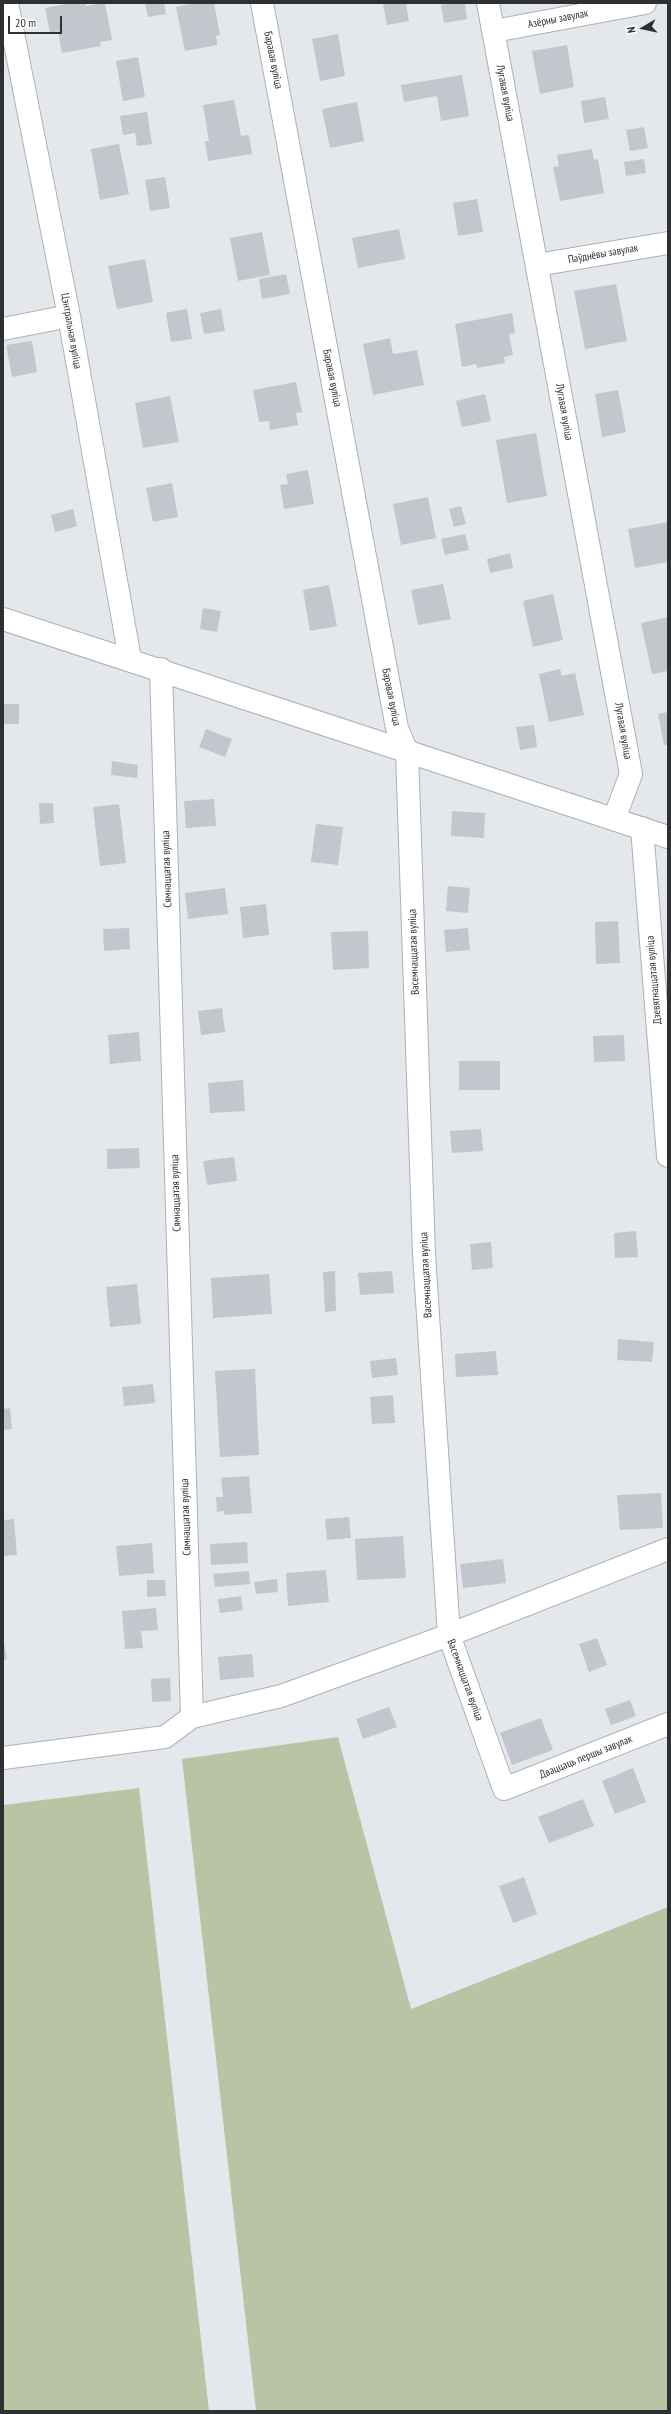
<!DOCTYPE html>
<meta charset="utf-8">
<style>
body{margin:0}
#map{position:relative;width:671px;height:2414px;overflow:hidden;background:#e4e8ed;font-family:"PT Sans Narrow",sans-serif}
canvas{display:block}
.frame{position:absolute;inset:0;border:4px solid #2f3033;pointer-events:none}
.north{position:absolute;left:623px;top:8px;width:40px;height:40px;-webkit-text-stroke:3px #fff;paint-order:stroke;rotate:261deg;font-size:11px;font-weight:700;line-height:16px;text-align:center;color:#2f3033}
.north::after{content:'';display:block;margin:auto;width:14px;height:18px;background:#2f3033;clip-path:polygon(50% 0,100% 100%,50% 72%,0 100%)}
.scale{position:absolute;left:8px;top:16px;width:54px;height:18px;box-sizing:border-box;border:2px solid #2f3033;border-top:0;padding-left:5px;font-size:12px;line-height:14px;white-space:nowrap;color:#2f3033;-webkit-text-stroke:3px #fff;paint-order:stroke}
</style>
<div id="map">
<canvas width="671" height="2414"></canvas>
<div class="frame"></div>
<div class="north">N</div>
<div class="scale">20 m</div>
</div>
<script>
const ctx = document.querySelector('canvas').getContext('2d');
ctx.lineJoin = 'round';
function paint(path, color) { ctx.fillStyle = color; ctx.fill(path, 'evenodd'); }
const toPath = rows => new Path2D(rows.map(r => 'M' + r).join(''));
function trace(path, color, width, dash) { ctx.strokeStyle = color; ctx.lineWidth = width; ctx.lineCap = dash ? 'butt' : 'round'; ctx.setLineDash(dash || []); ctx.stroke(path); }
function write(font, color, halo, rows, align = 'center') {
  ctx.font = font + ' "PT Sans Narrow",sans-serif'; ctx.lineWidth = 3; ctx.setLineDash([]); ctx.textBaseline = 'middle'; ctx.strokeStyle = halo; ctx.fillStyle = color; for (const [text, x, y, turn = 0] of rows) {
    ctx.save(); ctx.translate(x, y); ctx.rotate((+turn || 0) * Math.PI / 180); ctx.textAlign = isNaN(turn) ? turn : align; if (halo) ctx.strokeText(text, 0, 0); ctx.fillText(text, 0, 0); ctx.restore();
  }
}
paint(toPath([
 [338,1737,411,2009,668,1907,668,2411,256,2411,182,1759],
 [139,1788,209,2411,3,2411,3,1805]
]), '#bbc3a5');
paint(toPath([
 [72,3,86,3,86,6,105,3,112,40,100,42,101,46,62,53,58,31,50,33,45,8],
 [145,3,164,3,166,14,148,17],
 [194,3,214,3,220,35,216,36,217,45,185,51,176,7],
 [406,3,409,21,387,25,383,4],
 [451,3,465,3,467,19,444,23,441,5],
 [338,34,345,76,320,81,312,39],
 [567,45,574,87,540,94,532,51],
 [138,57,145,97,123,101,116,61],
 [462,75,469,116,441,121,437,96,404,102,401,85],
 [605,97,609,119,584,123,581,101],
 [234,100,241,136,249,135,252,154,208,161,205,141,209,141,203,105],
 [357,102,364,141,330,148,322,109],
 [147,112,152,144,137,146,135,133,123,135,120,116],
 [644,127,648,148,630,151,626,130],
 [119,144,129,194,100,200,91,149],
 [592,149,594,160,598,159,604,193,560,201,553,167,559,166,557,155],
 [644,159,646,173,626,176,624,162],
 [165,177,170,208,150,211,145,180],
 [477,199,483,232,458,236,453,203],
 [399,229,405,259,358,268,352,238],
 [262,232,270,275,238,281,230,238],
 [145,259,153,302,117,309,108,266],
 [286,274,290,294,262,299,259,279],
 [616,284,627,341,585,349,574,291],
 [187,309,192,339,171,342,166,313],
 [221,309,225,331,204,334,200,313],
 [512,313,515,333,509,334,513,355,504,357,505,363,477,368,476,364,462,367,455,324],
 [390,338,393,354,417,350,424,385,373,395,363,344],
 [32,341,37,372,12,377,6,345],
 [296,382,302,412,296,413,298,425,270,430,269,421,259,422,253,390],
 [618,390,626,432,602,437,595,394],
 [485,394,491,421,462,427,456,401],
 [170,396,179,442,143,448,135,403],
 [536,433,547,496,507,503,496,440],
 [308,470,314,504,284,509,280,485,288,484,286,474],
 [172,483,178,517,153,522,146,488],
 [428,497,436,538,401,545,393,504],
 [461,506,466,524,454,527,449,509],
 [73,509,77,526,55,532,51,515],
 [668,522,668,562,635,568,628,529],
 [465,534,469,550,445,555,441,539],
 [510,553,513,568,490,573,487,559],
 [443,584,451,619,418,625,411,590],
 [329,585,337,626,310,631,303,590],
 [553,594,563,640,533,647,523,601],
 [203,608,221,611,217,632,200,629],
 [668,617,668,671,652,674,641,623],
 [560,669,562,676,575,673,584,715,549,722,539,674],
 [3,704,19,704,19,724,3,724],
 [668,712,668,744,664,745,658,714],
 [534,725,537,747,520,750,516,727],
 [206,729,232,739,225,757,199,747],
 [112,761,138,765,137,778,111,775],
 [214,799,216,826,186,828,184,801],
 [39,803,53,803,54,823,40,824],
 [119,804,126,863,100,866,93,807],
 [452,811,485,813,484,838,451,836],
 [316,824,343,827,338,865,311,862],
 [448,886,470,888,468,913,446,911],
 [225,888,228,914,188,919,185,893],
 [266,904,269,935,243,938,240,907],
 [618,921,620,963,596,964,595,922],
 [129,928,130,949,104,951,103,929],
 [468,928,470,950,446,952,444,930],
 [368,931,369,968,333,970,331,932],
 [222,1008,225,1032,201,1035,198,1011],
 [139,1032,141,1061,110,1064,108,1035],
 [624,1035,625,1061,594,1062,593,1036],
 [459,1061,500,1061,500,1090,459,1090],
 [243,1080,245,1111,210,1113,208,1083],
 [481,1129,483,1151,452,1153,450,1131],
 [139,1148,140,1168,107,1169,107,1149],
 [234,1157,237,1181,207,1185,203,1161],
 [636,1231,638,1257,615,1258,614,1233],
 [491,1242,493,1268,472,1270,470,1244],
 [335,1271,336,1311,325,1312,323,1272],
 [392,1271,394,1293,360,1295,358,1273],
 [269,1274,272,1314,213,1318,211,1278],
 [137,1284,141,1324,110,1327,106,1287],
 [618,1339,654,1342,652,1362,617,1360],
 [496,1351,498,1375,456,1377,455,1354],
 [396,1358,398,1375,372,1378,370,1361],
 [255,1369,259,1455,220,1457,215,1371],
 [153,1384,155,1403,124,1406,122,1387],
 [393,1395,395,1423,372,1424,370,1397],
 [10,1408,12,1429,3,1430,3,1409],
 [249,1476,252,1513,224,1515,224,1511,217,1512,216,1497,223,1497,221,1478],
 [661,1493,663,1528,620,1530,617,1495],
 [349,1517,351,1538,327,1540,325,1519],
 [14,1519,17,1555,3,1556,3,1520],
 [403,1536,406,1578,357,1580,355,1539],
 [247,1542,248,1563,211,1565,210,1544],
 [152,1543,154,1573,119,1576,116,1546],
 [503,1559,506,1583,463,1588,460,1564],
 [326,1570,329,1602,288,1606,286,1573],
 [249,1571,250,1584,215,1587,213,1574],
 [277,1579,278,1592,256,1594,254,1582],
 [147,1580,165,1580,166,1596,147,1597],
 [241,1596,243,1610,220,1613,218,1599],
 [156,1608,158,1630,141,1631,143,1648,125,1649,122,1611],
 [3,1638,7,1659,3,1660],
 [597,1638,607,1665,589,1672,579,1644],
 [252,1654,254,1677,220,1680,218,1657],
 [170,1678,171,1701,152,1702,151,1679],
 [630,1700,636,1716,611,1725,605,1709],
 [389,1707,397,1727,363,1739,356,1719],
 [541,1718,553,1750,512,1765,500,1733],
 [633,1768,646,1802,615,1814,602,1781],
 [583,1799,594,1826,549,1843,538,1817],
 [524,1877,537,1914,513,1923,499,1886]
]), '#c3c6cc');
const minor = toPath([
 [7,3,69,316,130,659],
 [262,3,397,728,407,752,424,1254,449,1635,504,1789,668,1724],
 [488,3,631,774,614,819],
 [494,31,645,3],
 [537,265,668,243],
 [3,329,69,316],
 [161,669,192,1717],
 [642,828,668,1156],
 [3,1758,165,1737,192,1717,281,1696,449,1635,668,1549]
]);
const major = toPath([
 [3,619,668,837]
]);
trace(minor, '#adb1b6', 24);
trace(major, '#adb1b6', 24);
trace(minor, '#fff', 22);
trace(major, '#fff', 22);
write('11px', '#2f3033', '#fff', [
 ["Азёрны завулак",558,19,-11],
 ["Баравая вуліца",273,60,79],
 ["Лугавая вуліца",505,93,79],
 ["Паўднёвы завулак",603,254,-10],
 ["Цэнтральная вуліца",71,331,80],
 ["Баравая вуліца",332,378,79],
 ["Лугавая вуліца",564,412,80],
 ["Баравая вуліца",391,697,79],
 ["Лугавая вуліца",623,731,80],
 ["Сямнаццатая вуліца",167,869,-92],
 ["Васемнаццатая вуліца",414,952,-92],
 ["Дзевятнаццатая вуліца",654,980,-95],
 ["Сямнаццатая вуліца",176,1193,-92],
 ["Васемнаццатая вуліца",426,1275,-93],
 ["Сямнаццатая вуліца",186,1517,-92],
 ["Васемнаццатая вуліца",465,1680,70],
 ["Дваццаць першы завулак",586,1757,-22]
]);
</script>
